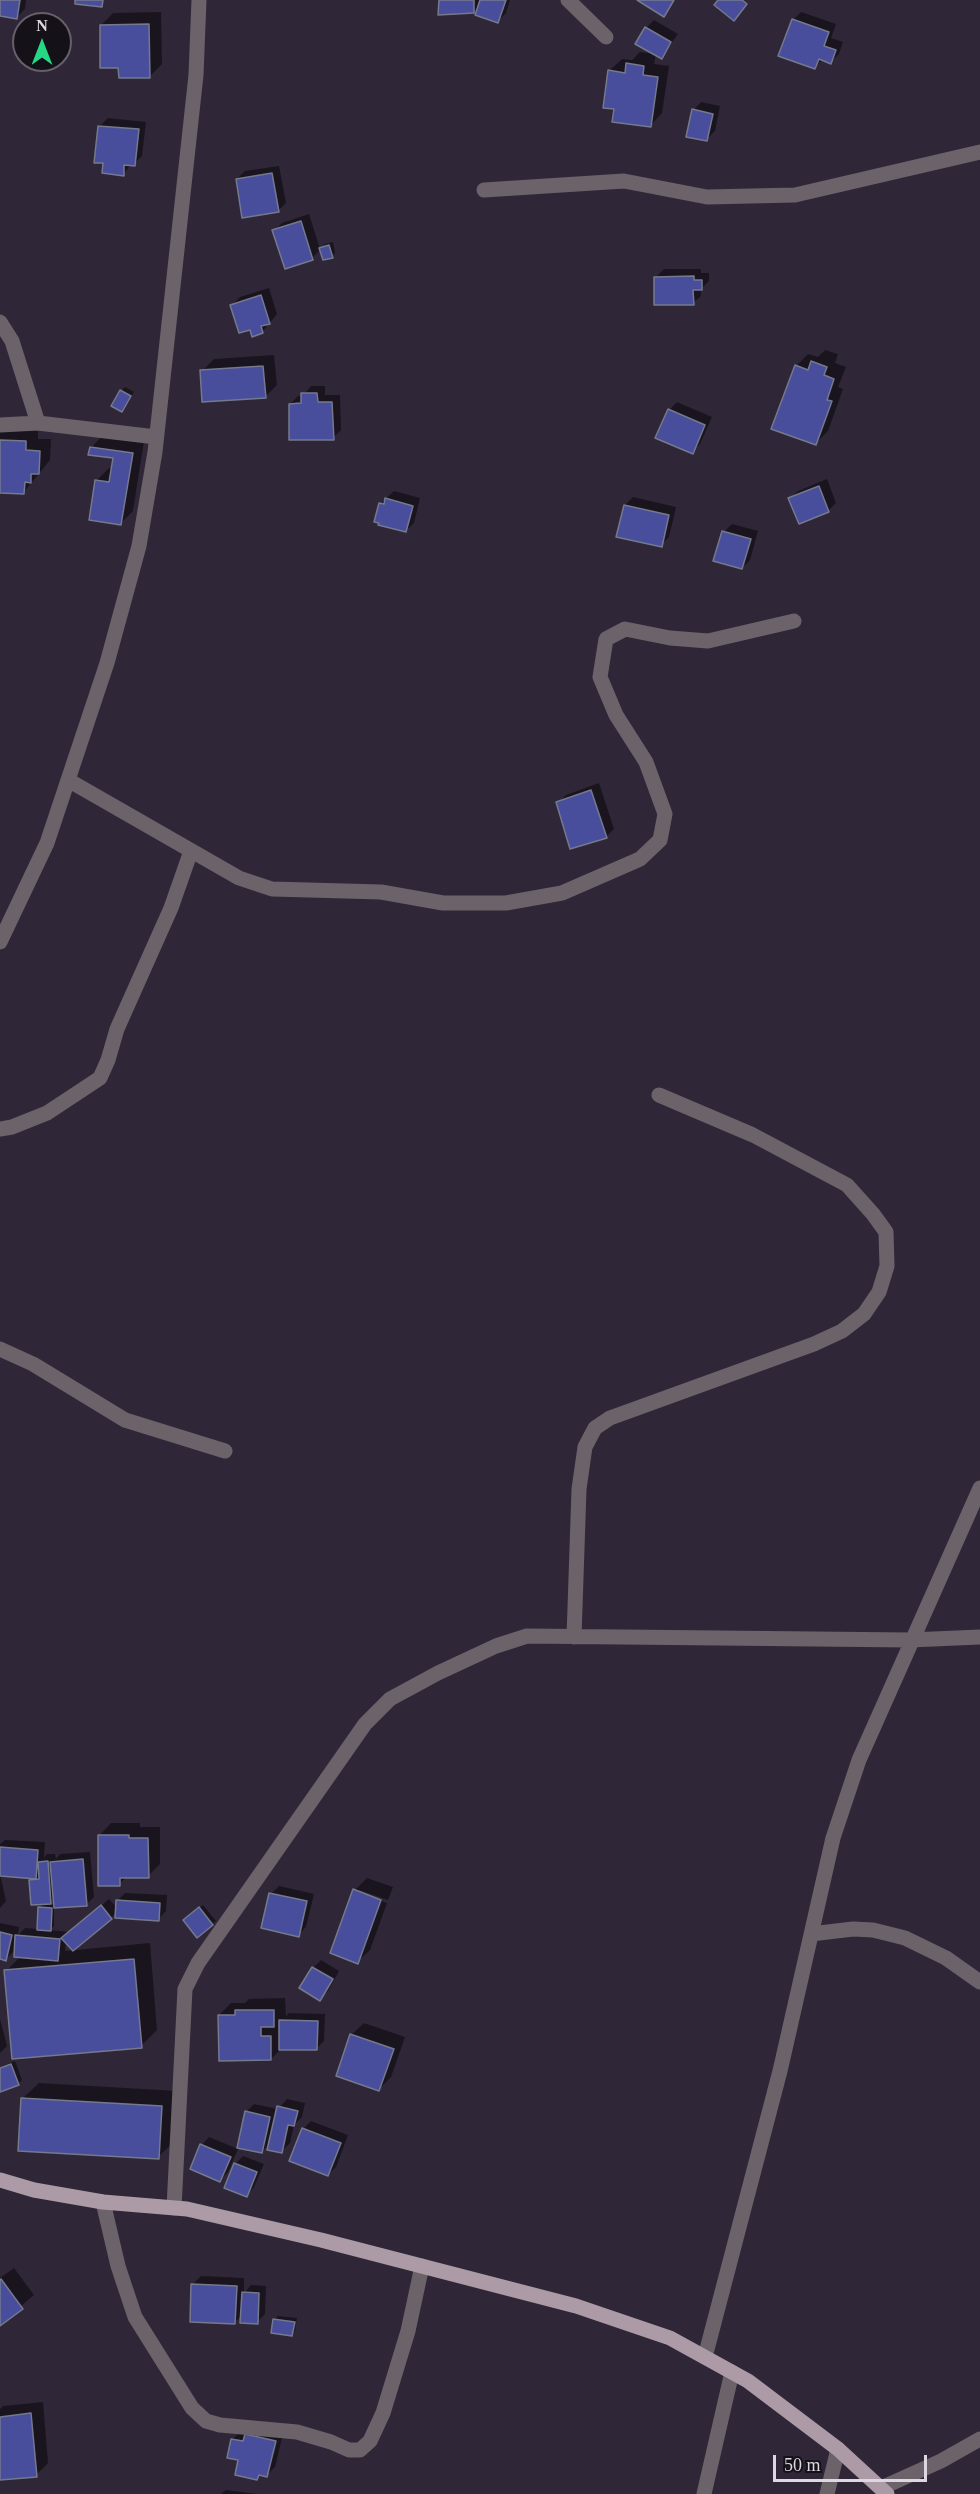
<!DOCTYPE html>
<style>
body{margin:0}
#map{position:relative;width:980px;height:2494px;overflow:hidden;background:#2f2737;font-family:"Times New Roman",serif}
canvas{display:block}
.north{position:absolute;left:12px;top:12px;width:60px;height:60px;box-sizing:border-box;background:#151119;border:2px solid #656069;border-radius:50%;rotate:0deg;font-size:16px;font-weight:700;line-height:24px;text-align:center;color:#ddd7e2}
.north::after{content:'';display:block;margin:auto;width:21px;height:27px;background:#26d885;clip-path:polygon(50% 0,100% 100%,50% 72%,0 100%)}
.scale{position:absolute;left:773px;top:2455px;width:154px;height:27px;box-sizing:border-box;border:3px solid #ddd7e2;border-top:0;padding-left:8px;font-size:18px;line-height:21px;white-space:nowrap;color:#ddd7e2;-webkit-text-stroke:4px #151119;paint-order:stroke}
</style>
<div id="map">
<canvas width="980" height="2494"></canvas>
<div class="north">N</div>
<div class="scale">50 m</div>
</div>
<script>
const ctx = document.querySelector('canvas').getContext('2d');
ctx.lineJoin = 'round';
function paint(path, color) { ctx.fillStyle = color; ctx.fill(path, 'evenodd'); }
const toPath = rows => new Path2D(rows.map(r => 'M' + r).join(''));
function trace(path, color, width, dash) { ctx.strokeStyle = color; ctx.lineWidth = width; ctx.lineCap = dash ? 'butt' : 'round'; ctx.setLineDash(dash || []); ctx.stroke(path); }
paint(toPath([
 [0,0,26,0,25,9,17,17,0,15],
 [440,0,510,0,506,13,498,21,480,5,473,12],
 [161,12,162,64,150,76,120,66,101,25,113,13],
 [801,12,836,24,831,38,843,42,839,54,831,62,823,59,815,67,793,20],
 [654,20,678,34,661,57,656,54,654,64,669,66,662,113,650,126,615,108,609,71,622,59,632,60,640,52,655,54,646,28],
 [701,102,720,106,715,131,707,139,694,110],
 [108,118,146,122,142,156,134,164,131,164,123,175,100,126],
 [279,166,286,203,278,211,237,179,245,171],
 [309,214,320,249,325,244,333,242,335,253,332,256,321,249,312,258,274,231,282,223],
 [664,269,701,269,701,273,709,273,709,281,701,289,701,296,693,303,656,277],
 [269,288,277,314,262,332,251,328,232,305,240,297],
 [825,350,838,354,835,363,846,367,838,387,843,389,828,431,816,443,796,366,808,354,818,357],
 [274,355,277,385,265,397,202,371,214,359],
 [311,386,325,386,325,395,340,395,341,430,333,438,290,404,298,396,303,396],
 [125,387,134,392,122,410,121,391],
 [677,402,712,417,700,444,692,452,669,410],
 [0,428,38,429,38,439,51,439,50,460,24,492,0,491],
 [103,435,144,441,133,511,121,523,96,481,109,468,113,469,114,457,91,448],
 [827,479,836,503,828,511,790,499,798,491],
 [394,491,420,498,414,523,406,531,380,504],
 [633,497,676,507,669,537,661,545,625,505],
 [732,524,758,531,750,560,742,568,724,532],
 [599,783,614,829,606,837,558,803,566,795],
 [111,1823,140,1823,140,1827,160,1827,160,1864,148,1876,127,1877,119,1884,99,1836],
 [5,1840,45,1842,44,1858,47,1854,55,1854,56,1859,60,1854,90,1852,94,1897,86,1905,54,1907,54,1926,50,1930,69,1932,109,1899,117,1908,117,1901,125,1893,167,1895,166,1911,158,1919,117,1912,111,1918,66,1941,65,1951,150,1943,157,2030,141,2046,6,1971,21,1956,16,1949,6,1959,0,1958,0,1923,19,1927,18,1935,25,1928,38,1929,39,1908,44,1903,30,1880,34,1877,0,1874,6,1901,0,1908,0,1844],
 [55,1898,55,1905,48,1904],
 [367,1878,393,1887,388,1900,359,1890,359,1893,387,1903,370,1950,357,1962,355,1890],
 [279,1886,314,1894,306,1927,298,1935,271,1894],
 [203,1905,216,1921,212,1924,188,1917],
 [321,1960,339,1971,328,1991,320,1999,313,1968],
 [285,1998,286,2016,289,2013,325,2014,324,2041,316,2049,282,2048,271,2059,219,2015,231,2003,245,2003,249,1999],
 [0,2019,7,2046,0,2053],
 [364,2023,405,2037,391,2077,379,2089,351,2035],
 [15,2061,22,2080,18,2084,0,2087,0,2067],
 [39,2083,178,2091,175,2141,158,2157,22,2099],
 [287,2099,305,2103,302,2117,294,2125,290,2143,282,2151,270,2143,262,2152,246,2112,254,2104,278,2109],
 [311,2121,348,2135,336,2167,328,2175,303,2129],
 [209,2137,238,2149,228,2172,220,2180,202,2145],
 [243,2156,264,2164,254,2187,247,2195,235,2164],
 [14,2268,34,2295,0,2324,0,2278],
 [201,2276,244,2278,244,2293,251,2285,266,2286,265,2314,257,2322,242,2315,235,2322,193,2284],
 [278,2316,297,2318,295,2331,292,2335,275,2319],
 [43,2402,48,2463,36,2475,0,2479,0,2409,3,2406],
 [241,2431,283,2434,275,2467,267,2475,262,2474,257,2478,233,2439],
 [226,2490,257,2494,221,2494]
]), '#0007');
const building = toPath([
 [0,0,20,0,17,19,0,16,0,0],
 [75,0,103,0,102,7,75,4,75,0],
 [439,0,474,0,474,13,438,15,439,0],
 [480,0,506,0,498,23,475,15,480,0],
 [637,0,674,0,664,17,637,0],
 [718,0,742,0,747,4,734,21,714,5,718,0],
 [792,19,829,32,824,46,836,50,831,64,819,59,815,69,778,56,792,19],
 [149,24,150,78,119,78,118,68,100,68,100,25,149,24],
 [645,27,671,42,662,59,635,44,645,27],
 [626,63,644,66,643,75,658,77,651,127,612,122,614,109,603,108,608,70,625,73,626,63],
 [692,109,713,114,707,141,686,137,692,109],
 [98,126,139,129,135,166,124,165,124,176,102,173,103,163,94,163,98,126],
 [272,173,279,212,242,218,236,179,272,173],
 [301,221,313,260,285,269,272,230,301,221],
 [329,245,333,258,323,260,319,248,329,245],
 [694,276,694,280,702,280,702,290,693,290,694,305,654,305,654,277,694,276],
 [261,295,270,324,261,326,263,333,252,337,250,330,239,333,230,305,261,295],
 [811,361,827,367,824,375,834,379,827,400,832,401,816,445,771,429,795,365,808,370,811,361],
 [263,366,266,398,202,402,200,370,263,366],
 [120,390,131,396,122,412,111,406,120,390],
 [301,393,317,393,318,402,332,402,334,440,289,440,289,404,301,403,301,393],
 [668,409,705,425,693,454,655,438,668,409],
 [0,440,26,441,26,450,40,451,39,474,31,474,31,483,25,482,24,494,0,493,0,440],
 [90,447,133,453,121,525,89,520,95,480,109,482,113,458,88,455,90,447],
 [819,486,829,512,799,524,788,498,819,486],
 [385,498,413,506,406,532,378,525,379,523,374,522,379,503,384,504,385,498],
 [624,505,669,515,662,547,616,537,624,505],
 [722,531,751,539,742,569,713,561,722,531],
 [591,790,607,838,570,849,556,802,591,790],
 [98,1835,129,1835,129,1838,148,1838,149,1878,120,1878,120,1886,98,1886,98,1835],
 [0,1847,38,1850,36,1879,0,1876,0,1847],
 [83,1859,87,1906,54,1908,50,1862,83,1859],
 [48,1861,51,1904,31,1905,29,1880,39,1879,38,1862,48,1861],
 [353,1889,381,1900,358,1964,330,1953,353,1889],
 [269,1893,307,1901,299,1937,261,1928,269,1893],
 [116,1900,160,1903,159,1921,115,1918,116,1900],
 [101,1905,112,1919,73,1951,61,1938,101,1905],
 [38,1907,52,1908,51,1931,37,1930,38,1907],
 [199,1907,213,1925,197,1938,183,1920,199,1907],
 [0,1932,12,1935,6,1961,0,1959,0,1932],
 [15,1935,60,1939,58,1961,14,1957,15,1935],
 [134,1959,142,2048,12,2059,4,1970,134,1959],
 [312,1967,333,1979,320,2001,299,1988,312,1967],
 [235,2010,274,2010,274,2027,261,2027,261,2036,271,2036,271,2060,219,2061,218,2015,235,2015,235,2010],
 [279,2020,318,2021,317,2050,279,2050,279,2020],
 [350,2034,394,2049,379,2091,336,2076,350,2034],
 [11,2064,19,2085,0,2092,0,2068,11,2064],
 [21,2098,162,2106,159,2159,18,2151,21,2098],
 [277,2106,298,2111,294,2126,288,2125,282,2153,267,2150,277,2106],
 [245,2111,270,2117,262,2153,237,2148,245,2111],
 [302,2128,341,2143,328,2176,289,2161,302,2128],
 [200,2144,231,2157,220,2182,190,2169,200,2144],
 [234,2163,257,2172,247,2197,224,2188,234,2163],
 [1,2279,23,2309,0,2326,0,2280,1,2279],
 [191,2284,237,2286,235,2324,190,2322,191,2284],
 [242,2292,259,2293,258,2324,240,2323,242,2292],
 [273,2319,295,2322,292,2336,271,2333,273,2319],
 [31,2413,37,2477,0,2480,0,2417,31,2413],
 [245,2434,276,2441,267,2477,259,2475,257,2480,235,2475,238,2460,227,2458,231,2439,243,2441,245,2434]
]);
paint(building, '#484d9c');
trace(building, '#75798d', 1.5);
trace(toPath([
 [568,0,606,37],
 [484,190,624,181,707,197,795,195,980,152],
 [0,322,12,341,38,423],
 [0,425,38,423,156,437],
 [68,780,239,878,272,889,381,892,443,903,506,903,562,893,640,859,660,840,665,814,646,762,616,715,600,677,606,639,625,629,670,638,708,641,794,621],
 [0,942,47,843,107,663,139,546,155,452,196,75,199,0],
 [0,1129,12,1127,47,1113,100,1078,108,1060,117,1029,171,908,191,851],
 [0,1349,33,1364,125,1420,225,1451],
 [574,1637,579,1489,585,1447,595,1428,610,1418,814,1344,842,1331,864,1314,879,1292,887,1266,886,1232,873,1214,847,1185,753,1135,659,1095],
 [811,1934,853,1929,873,1930,905,1938,946,1958,980,1982],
 [103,2202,118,2266,135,2317,192,2408,206,2421,220,2425,297,2432,331,2442,349,2450,360,2450,370,2441,383,2413,408,2331,422,2266],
 [174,2208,185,1989,198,1963,365,1724,390,1699,438,1673,496,1646,527,1636,910,1640,980,1637],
 [705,2357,780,2071,833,1838,859,1760,980,1488],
 [881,2488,941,2461,980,2439],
 [704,2494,732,2372],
 [827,2494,838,2449]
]), '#6b6369', 15);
trace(toPath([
 [0,2180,34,2190,103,2202,187,2209,321,2240,576,2306,670,2338,748,2381,838,2449,887,2494]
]), '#ac9ba6', 15);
</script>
